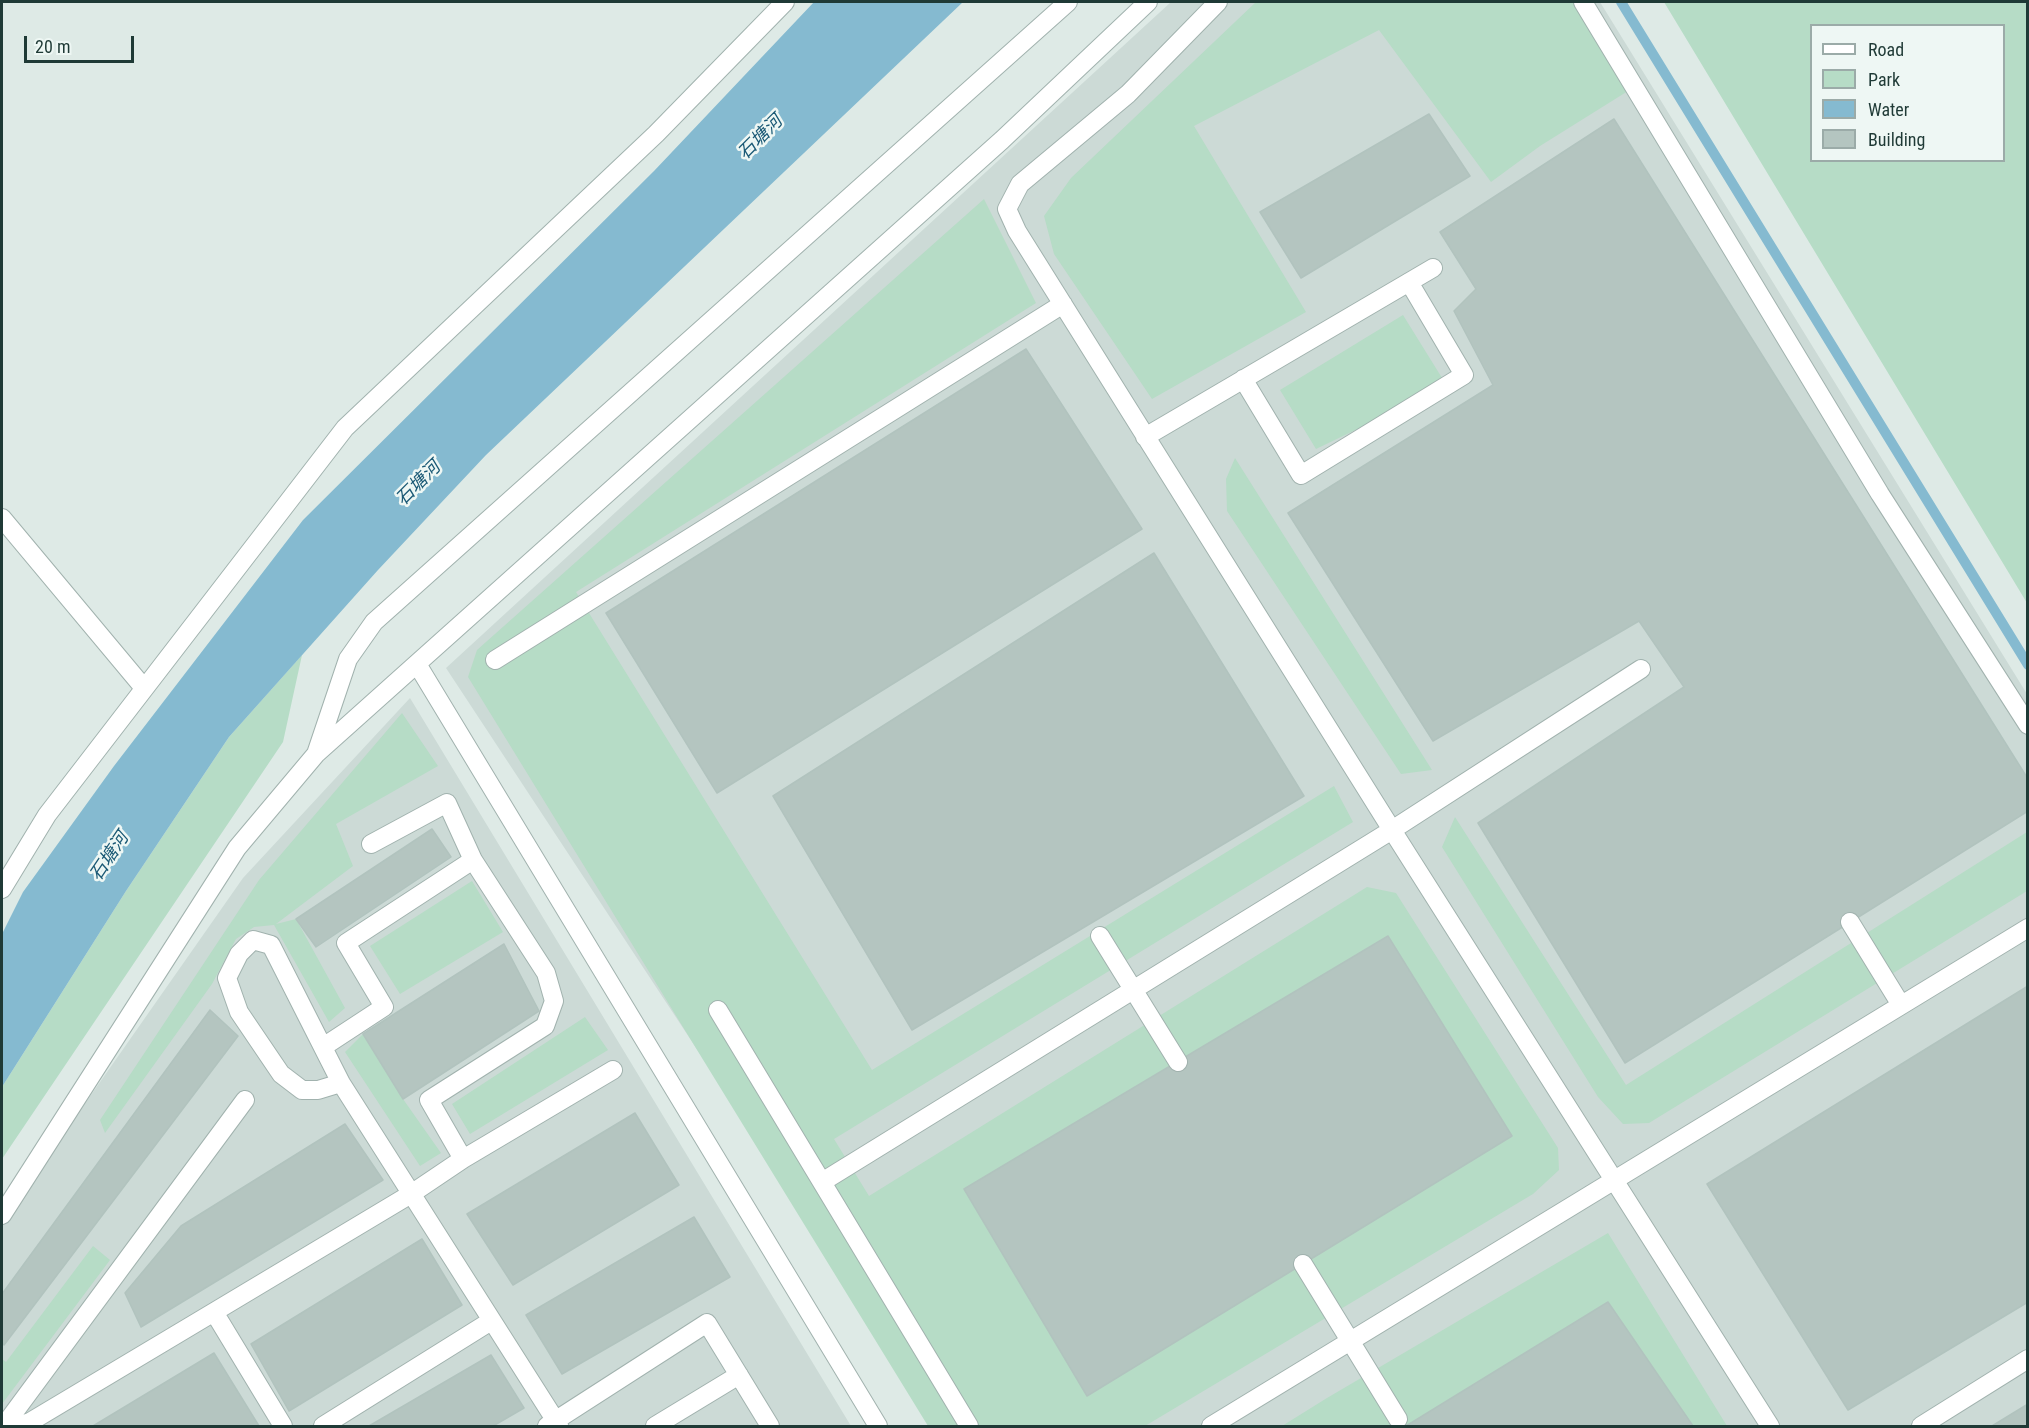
<!DOCTYPE html>
<meta charset="utf-8">
<style>
body{margin:0}
#map{position:relative;width:2029px;height:1428px;overflow:hidden;background:#deeae6;font-family:"Roboto Condensed",sans-serif}
canvas{display:block}
.frame{position:absolute;inset:0;border:3px solid #1f3a36;pointer-events:none}
.legend{position:absolute;left:1810px;top:24px;width:195px;height:138px;box-sizing:border-box;background:#eef7f4;border:2px solid #9baba8;margin:0;padding:8px 10px;list-style:none;font-size:18px;color:#1f3a36}
.legend li{display:flex;align-items:center;gap:12px;height:30px}
.legend b{width:30px;border:2px solid #9baba8}
.scale{position:absolute;left:24px;top:36px;width:110px;height:27px;box-sizing:border-box;border:3px solid #1f3a36;border-top:0;padding-left:8px;font-size:18px;line-height:21px;white-space:nowrap;color:#1f3a36;-webkit-text-stroke:4px #eef7f4;paint-order:stroke}
</style>
<div id="map">
<canvas width="2029" height="1428"></canvas>
<div class="frame"></div>
<ul class="legend">
<li><b style="height:8px;background:#fff"></b>Road</li>
<li><b style="height:16px;background:#b6dcc6"></b>Park</li>
<li><b style="height:16px;background:#85bad0"></b>Water</li>
<li><b style="height:16px;background:#b4c5c0"></b>Building</li>
</ul>
<div class="scale">20 m</div>
</div>
<script>
const ctx = document.querySelector('canvas').getContext('2d');
ctx.lineJoin = 'round';
function paint(path, color) { ctx.fillStyle = color; ctx.fill(path, 'evenodd'); }
const toPath = rows => new Path2D(rows.map(r => 'M' + r).join(''));
function trace(path, color, width, dash) { ctx.strokeStyle = color; ctx.lineWidth = width; ctx.lineCap = dash ? 'butt' : 'round'; ctx.setLineDash(dash || []); ctx.stroke(path); }
function write(font, color, halo, rows, align = 'center') {
  ctx.font = font + ' "Roboto Condensed","Noto Sans SC",sans-serif'; ctx.lineWidth = 5; ctx.setLineDash([]); ctx.textBaseline = 'middle'; ctx.strokeStyle = halo; ctx.fillStyle = color; for (const [text, x, y, turn = 0] of rows) {
    ctx.save(); ctx.translate(x, y); ctx.rotate((+turn || 0) * Math.PI / 180); ctx.textAlign = isNaN(turn) ? turn : align; if (halo) ctx.strokeText(text, 0, 0); ctx.fillText(text, 0, 0); ctx.restore();
  }
}
paint(toPath([
 [1171,2,1600,2,2027,694,2027,1426,945,1426,446,668],
 [410,698,851,1426,2,1426,2,1222,243,878]
]), '#ccdad6');
paint(toPath([
 [1256,2,1573,2,1628,91,1540,146,1491,182,1379,30,1194,126,1306,312,1152,399,1054,254,1044,216,1071,178],
 [1664,2,2027,2,2027,603],
 [1812,26,2004,26,2004,160,1812,160],
 [984,199,1036,303,576,592,872,1070,1334,786,1353,822,834,1139,869,1196,1367,887,1396,893,1558,1148,1559,1170,1533,1194,1145,1426,928,1426,468,677,477,650],
 [1403,315,1447,386,1316,449,1280,390],
 [1235,458,1432,770,1401,774,1227,511,1226,479],
 [302,655,283,742,2,1159,2,1087,126,891,229,737],
 [402,713,438,766,336,824,353,866,276,924,296,919,345,1008,329,1022,274,925,254,927,236,939,212,984,105,1133,100,1120,259,880],
 [1455,817,1626,1085,2027,832,2027,891,1649,1123,1623,1124,1598,1097,1442,847],
 [472,881,503,932,400,994,370,946],
 [585,1017,608,1050,470,1134,452,1104],
 [363,1034,403,1099,441,1153,420,1166,345,1052],
 [1608,1233,1727,1426,1282,1426,1327,1398],
 [93,1246,110,1260,2,1404,2,1359,6,1362]
]), '#b6dcc6');
paint(toPath([
 [814,2,963,2,486,455,378,570,229,737,126,891,2,1087,2,934,23,892,114,766,303,520,654,171]
]), '#85bad0');
trace(toPath([
 [1621,2,2028,665]
]), '#85bad0', 10);
const building = toPath([
 [1429,114,1470,176,1301,278,1260,212,1429,114],
 [1614,119,2028,779,2028,811,1625,1063,1478,823,1684,687,1639,621,1433,741,1288,513,1493,385,1454,311,1476,289,1440,232,1614,119],
 [1026,349,1142,529,717,793,606,613,1026,349],
 [1154,553,1304,796,912,1030,773,796,1154,553],
 [432,829,451,857,316,947,296,919,432,829],
 [1388,936,1512,1136,1087,1396,964,1189,1388,936],
 [504,944,539,1011,403,1099,363,1034,504,944],
 [2028,986,2028,1302,1848,1410,1707,1184,2028,986],
 [210,1010,238,1036,4,1345,2,1342,2,1294,210,1010],
 [635,1113,679,1185,513,1285,467,1214,635,1113],
 [345,1124,383,1180,141,1327,125,1293,181,1226,345,1124],
 [694,1217,730,1277,562,1374,526,1315,694,1217],
 [422,1239,462,1305,289,1411,251,1344,422,1239],
 [1608,1302,1693,1426,1406,1426,1608,1302],
 [214,1353,259,1426,93,1426,214,1353],
 [491,1355,524,1408,493,1426,369,1426,491,1355],
 [2028,1404,2028,1426,1992,1426,2028,1404]
]);
paint(building, '#b4c5c0');
trace(building, '#b1c3be', 1.5);
const minor = toPath([
 [1218,2,1128,94,1020,184,1007,209,1017,231,1392,830,1770,1426],
 [1583,2,1880,494,2028,725],
 [1243,379,1301,475,1464,375,1409,282],
 [1145,437,1433,268],
 [2,518,144,688],
 [495,660,1063,304],
 [417,664,878,1426],
 [317,753,1002,140,1148,2],
 [371,844,447,803,473,860,546,973,554,1001,545,1026,429,1100,463,1159],
 [2,889,47,815,345,428,656,134,785,2],
 [1850,922,1901,1005],
 [1100,936,1178,1062],
 [718,1010,969,1426],
 [323,1047,384,1007,346,943,473,860],
 [341,1083,318,1090,302,1090,281,1074,239,1012,227,978,239,954,253,940,271,945,341,1083,559,1426],
 [822,1182,1392,830,1641,669],
 [2,1215,237,848,316,754,348,659,374,622,1068,2],
 [1303,1264,1398,1419],
 [214,1312,283,1426],
 [4,1426,245,1100],
 [19,1426,30,1422,214,1312,411,1194,463,1159,613,1070],
 [323,1426,491,1321],
 [547,1426,707,1323,770,1426],
 [655,1426,739,1375],
 [1211,1426,2028,928],
 [1921,1426,2028,1359]
]);
trace(minor, '#a1b2ae', 20);
trace(minor, '#fff', 18);
write('italic 18px', '#1a5975', '#eef7f4', [
 ["石塘河",761,138,-45],
 ["石塘河",419,484,-45],
 ["石塘河",110,857,-56]
]);
</script>
